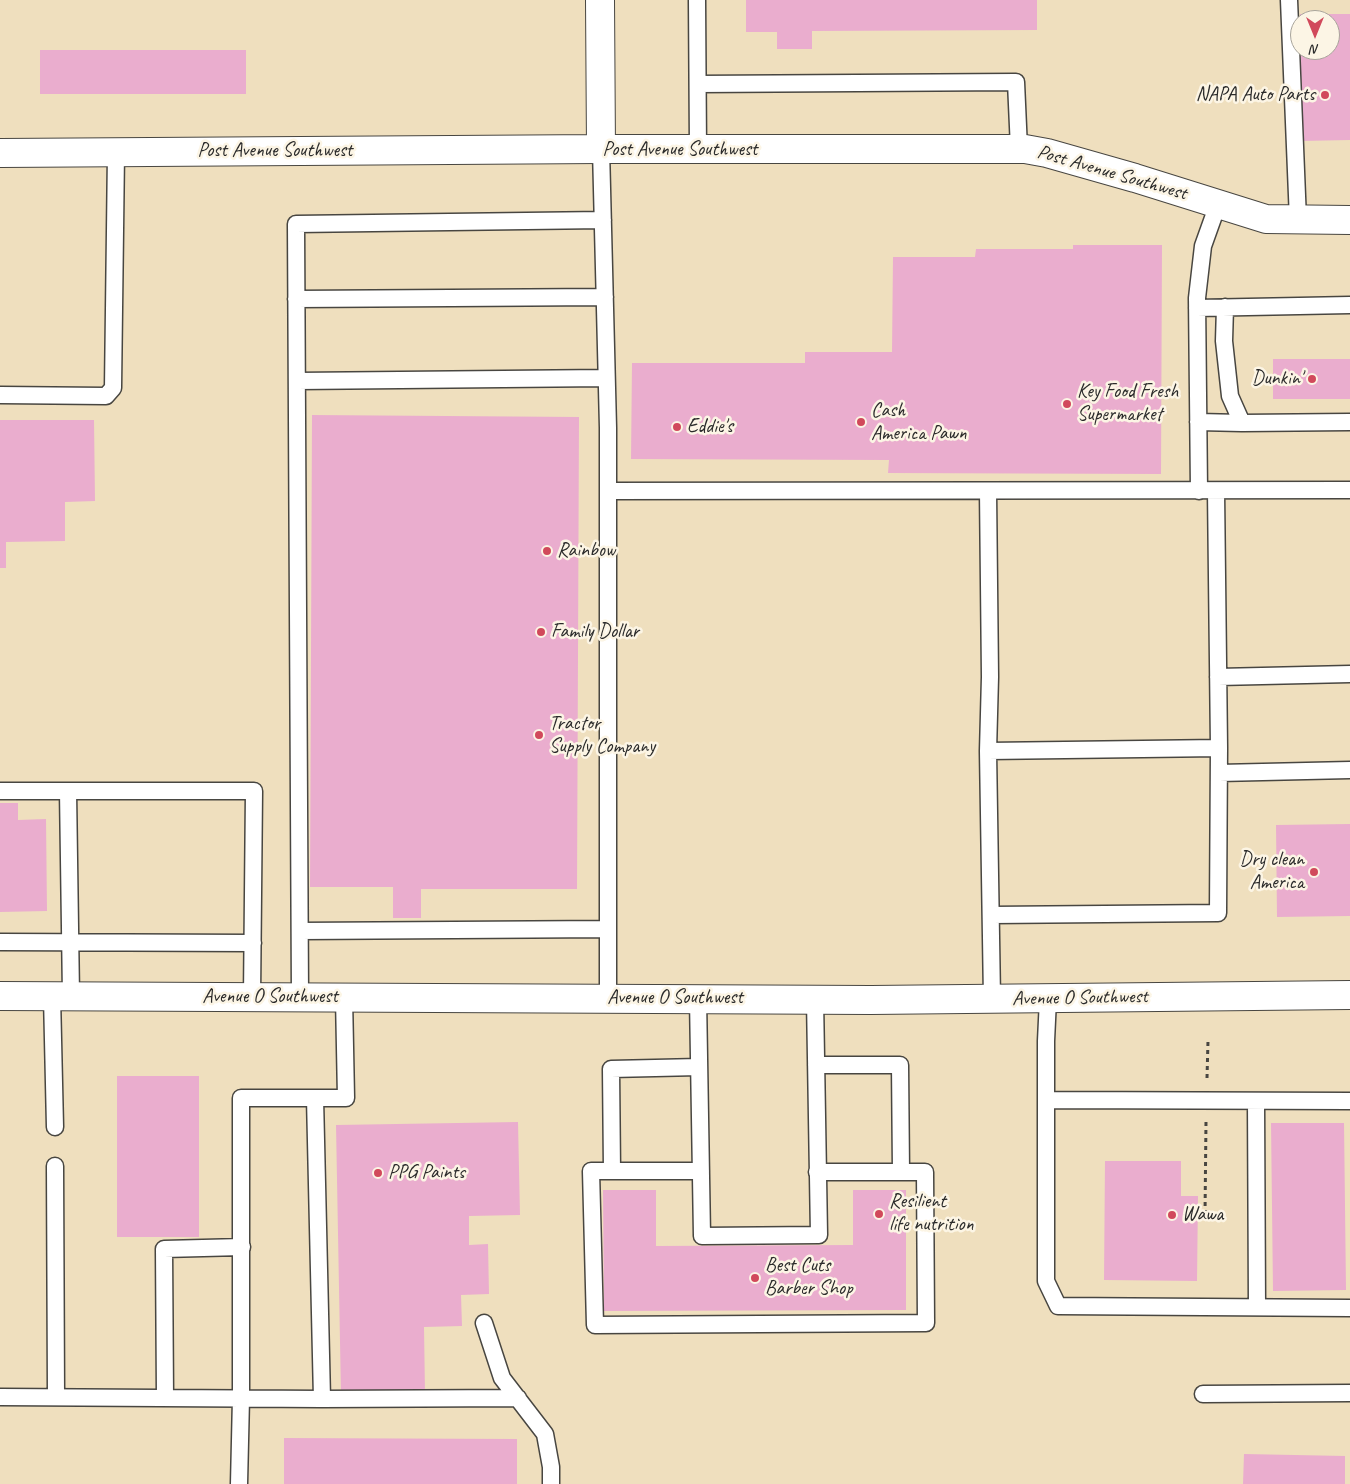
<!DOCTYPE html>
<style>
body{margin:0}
#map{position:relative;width:1350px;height:1484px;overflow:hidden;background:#efdfbe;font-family:Caveat,sans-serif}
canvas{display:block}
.north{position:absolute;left:1290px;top:10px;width:50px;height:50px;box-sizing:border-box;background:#fcf5e5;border:1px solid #a8a49b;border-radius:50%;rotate:180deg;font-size:14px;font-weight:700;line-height:20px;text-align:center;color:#2b2b2b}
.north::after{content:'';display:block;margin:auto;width:18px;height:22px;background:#d1495b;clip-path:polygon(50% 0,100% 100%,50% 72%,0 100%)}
</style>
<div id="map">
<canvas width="1350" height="1484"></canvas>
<div class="north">N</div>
</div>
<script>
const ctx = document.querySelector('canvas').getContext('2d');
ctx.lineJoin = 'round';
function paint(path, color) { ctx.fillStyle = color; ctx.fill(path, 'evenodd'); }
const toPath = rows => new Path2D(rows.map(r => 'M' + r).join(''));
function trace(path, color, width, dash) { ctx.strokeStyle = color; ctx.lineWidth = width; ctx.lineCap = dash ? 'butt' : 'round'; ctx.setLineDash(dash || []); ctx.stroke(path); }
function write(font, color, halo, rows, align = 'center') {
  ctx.font = font + ' Caveat,sans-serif'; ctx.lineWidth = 5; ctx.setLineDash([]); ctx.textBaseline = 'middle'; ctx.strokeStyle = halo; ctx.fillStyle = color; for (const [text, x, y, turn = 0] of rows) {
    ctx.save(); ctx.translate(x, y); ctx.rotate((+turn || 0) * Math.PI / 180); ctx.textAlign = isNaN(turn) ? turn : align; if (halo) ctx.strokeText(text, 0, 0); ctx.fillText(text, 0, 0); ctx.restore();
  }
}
paint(toPath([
 [746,0,1037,0,1037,30,812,31,812,49,777,49,777,32,746,32],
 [1300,14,1350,14,1350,140,1300,141,1300,50,1330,50,1330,20,1300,20],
 [40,50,246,50,246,94,40,94],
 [1073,245,1162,245,1161,474,888,473,889,460,631,459,632,363,805,363,805,352,892,352,893,257,975,257,976,249,1073,249],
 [1273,359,1350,359,1350,399,1273,399],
 [312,415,579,417,577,889,421,889,421,918,393,918,393,887,310,887],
 [0,420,94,420,95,501,65,502,65,541,6,542,6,568,0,568],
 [0,803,18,803,18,820,46,819,47,911,0,912],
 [1350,824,1350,916,1277,917,1276,825],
 [117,1076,199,1076,199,1237,117,1237],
 [518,1122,520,1215,469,1216,469,1245,488,1244,489,1294,461,1295,462,1326,424,1327,425,1394,341,1396,336,1125],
 [1271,1123,1344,1123,1346,1290,1273,1291],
 [1105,1161,1181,1161,1181,1196,1198,1196,1197,1281,1104,1280],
 [603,1190,656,1190,656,1246,853,1245,853,1190,906,1190,906,1310,604,1311],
 [284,1438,517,1439,517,1484,284,1484],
 [1244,1454,1345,1456,1345,1484,1243,1484]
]), '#eaadce');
const lane = toPath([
 [697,0,698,149],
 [1289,0,1298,220],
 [698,84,1016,82,1019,149],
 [601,149,608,428,608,998],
 [296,299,605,297],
 [1225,307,1224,341,1230,396,1242,423,1350,422],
 [1197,308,1350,305],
 [297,381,606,378],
 [0,395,106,396,113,388,116,152],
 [1198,422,1242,423],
 [608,491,1350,490],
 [988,491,990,677,988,751,992,999],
 [1199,491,1197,298,1203,246,1218,204],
 [1218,677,1350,674],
 [988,751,1219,748],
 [1219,773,1350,770],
 [0,791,254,791,252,997],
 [68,791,71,996],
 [992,915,1218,913,1219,748,1216,491],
 [300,931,608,929],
 [0,942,253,943],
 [52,996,55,1127],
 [300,997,296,224,603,220],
 [698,998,702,1236,819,1235,815,999],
 [1048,999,1046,1041,1046,1281,1058,1306,1350,1308],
 [816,1065,900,1065,901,1172],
 [1046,1100,1350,1101],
 [1256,1101,1257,1307],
 [55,1166,56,1396],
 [612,1171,611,1069,699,1067],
 [701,1171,591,1171,595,1325,926,1323,925,1172,817,1172],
 [484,1323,502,1378,545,1434,551,1467,551,1484],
 [1203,1394,1350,1393],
 [0,1397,322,1399,315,1098,346,1098,344,997],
 [165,1398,164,1249,242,1247],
 [322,1399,518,1398],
 [239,1484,241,1398,241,1098,315,1098]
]);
const street = toPath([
 [600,0,601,149],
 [0,153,601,149,1025,149,1047,153,1135,178,1266,219,1350,220]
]);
const secondary = toPath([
 [0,996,871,1000,1350,995]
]);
trace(lane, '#484641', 19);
trace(street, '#484641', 30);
trace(secondary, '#484641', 30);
trace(toPath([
 [1207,1078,1208,1041],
 [1198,1215,1205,1215,1206,1121]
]), '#484641', 3, [4, 4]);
trace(lane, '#fff', 16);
trace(street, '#fff', 28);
trace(secondary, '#fff', 28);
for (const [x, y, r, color] of [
 [1325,95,5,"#d1495b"],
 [1312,379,5,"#d1495b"],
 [1067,404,5,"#d1495b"],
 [861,422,5,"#d1495b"],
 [677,427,5,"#d1495b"],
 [547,551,5,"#d1495b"],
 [541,632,5,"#d1495b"],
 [539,735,5,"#d1495b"],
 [1314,872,5,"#d1495b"],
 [378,1173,5,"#d1495b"],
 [879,1214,5,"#d1495b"],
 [1172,1215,5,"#d1495b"],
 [755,1278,5,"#d1495b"]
]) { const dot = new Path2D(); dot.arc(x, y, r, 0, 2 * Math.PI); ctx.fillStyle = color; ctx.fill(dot); trace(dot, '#fcf5e5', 2); }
write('20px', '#2b2b2b', '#fcf5e5', [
 ["NAPA Auto Parts",1315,95,"right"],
 ["Dunkin'",1302,379,"right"],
 ["Key Food Fresh",1077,392],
 ["Supermarket",1077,415],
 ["Cash",871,411],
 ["America Pawn",871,434],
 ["Eddie's",687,427],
 ["Rainbow",557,551],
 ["Family Dollar",551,632],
 ["Tractor",549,724],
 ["Supply Company",549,747],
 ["Dry clean",1304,860,"right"],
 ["America",1304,883,"right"],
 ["PPG Paints",388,1173],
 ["Resilient",889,1202],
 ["life nutrition",889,1225],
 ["Wawa",1182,1215],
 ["Best Cuts",765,1266],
 ["Barber Shop",765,1289]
], 'left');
write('20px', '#2b2b2b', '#fcf5e5', [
 ["Post Avenue Southwest",680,150],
 ["Post Avenue Southwest",275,151],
 ["Post Avenue Southwest",1112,173,16],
 ["Avenue O Southwest",270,997],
 ["Avenue O Southwest",675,998],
 ["Avenue O Southwest",1080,998,-1]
]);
</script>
